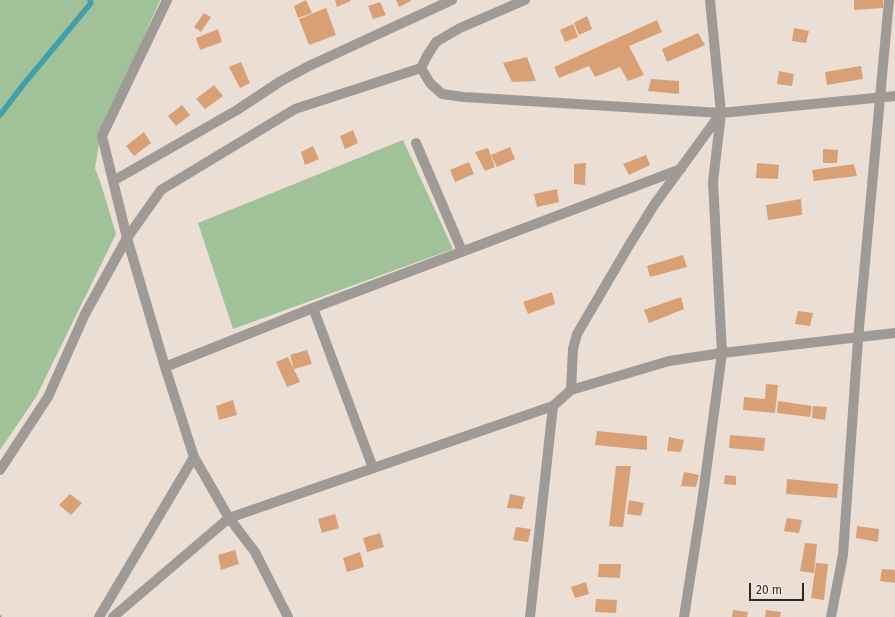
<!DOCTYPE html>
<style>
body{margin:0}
#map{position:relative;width:895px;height:617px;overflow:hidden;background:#ebded5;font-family:"Fira Sans",sans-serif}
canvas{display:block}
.scale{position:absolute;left:749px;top:583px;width:55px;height:18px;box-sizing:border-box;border:2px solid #2d2825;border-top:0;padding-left:5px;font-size:12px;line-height:14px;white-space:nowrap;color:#2d2825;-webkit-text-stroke:3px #f9ebe2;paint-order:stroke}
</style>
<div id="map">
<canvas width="895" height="617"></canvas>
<div class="scale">20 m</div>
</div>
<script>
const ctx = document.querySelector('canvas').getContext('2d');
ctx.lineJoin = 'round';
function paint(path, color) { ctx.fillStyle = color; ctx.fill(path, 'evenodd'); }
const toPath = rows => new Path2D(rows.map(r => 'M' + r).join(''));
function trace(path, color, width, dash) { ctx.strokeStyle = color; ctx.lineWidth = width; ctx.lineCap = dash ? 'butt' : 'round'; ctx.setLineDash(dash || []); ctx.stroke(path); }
paint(toPath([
 [0,0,160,0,100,137,95,168,102,187,116,234,36,397,0,450],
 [403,140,453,249,233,329,198,223]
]), '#a1c299');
trace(toPath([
 [0,115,23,85,91,3,90,0]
]), '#419eab', 5.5);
paint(toPath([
 [306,0,312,13,298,18,294,6],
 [335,0,350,0,351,1,337,7],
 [396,0,410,0,411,1,399,7],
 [854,0,883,0,883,8,854,10],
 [380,2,386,15,373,19,368,6],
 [326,8,336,35,309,45,299,19],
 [204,13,211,17,201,32,194,27],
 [587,16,592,29,579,35,574,23],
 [657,20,662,32,629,46,644,75,628,81,620,67,595,77,589,66,559,78,554,67],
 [573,24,578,37,565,42,560,30],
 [794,28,809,31,806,43,792,41],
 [218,29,222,42,200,50,196,38],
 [698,33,705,45,667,62,662,49],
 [527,57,536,81,512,82,503,63],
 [241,62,250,83,240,88,229,67],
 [861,66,863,79,827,85,825,72],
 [779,71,794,74,792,86,777,84],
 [651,79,679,81,679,94,648,91],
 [214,85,223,96,205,109,196,99],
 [182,105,190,115,176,126,168,116],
 [353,130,358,143,345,149,340,136],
 [144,132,151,143,134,156,126,146],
 [313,146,319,159,305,165,301,152],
 [510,147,515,159,497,167,491,155],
 [488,148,495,167,485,171,475,152],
 [823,149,838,150,837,163,823,163],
 [646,155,650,165,629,175,623,164],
 [469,162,474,174,455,182,450,170],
 [586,163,585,185,574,184,574,164],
 [757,163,779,165,778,179,756,178],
 [854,164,857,176,814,181,812,170],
 [557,189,559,202,537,207,534,194],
 [801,199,802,215,768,220,766,205],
 [683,255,687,267,650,277,647,266],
 [552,292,555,304,528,314,523,302],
 [681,297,684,309,649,323,644,310],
 [798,311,813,313,810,326,795,324],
 [307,350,312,364,294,369,290,355],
 [288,357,300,382,287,387,276,362],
 [766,384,778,385,775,413,743,410,744,397,765,399],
 [233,400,237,415,219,420,216,406],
 [778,401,812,406,810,417,777,413],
 [813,406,827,407,825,420,812,418],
 [597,431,647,436,647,450,595,445],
 [730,435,765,438,764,451,729,448],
 [669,437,684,440,681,452,667,451],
 [616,466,631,466,623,527,609,526],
 [684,472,699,475,696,487,681,486],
 [725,475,736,476,736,485,724,484],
 [787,479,838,484,837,498,786,494],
 [70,494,82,503,71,515,59,505],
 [510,494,525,497,522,509,507,508],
 [629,500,644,503,641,516,627,514],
 [335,514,339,528,322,533,318,519],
 [787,518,802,520,799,533,784,531],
 [857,526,879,529,878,542,856,538],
 [516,527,531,529,528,542,513,540],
 [380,533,384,547,367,552,363,538],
 [805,543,817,544,814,573,800,571],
 [235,550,239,564,221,570,218,555],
 [360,552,364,567,347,572,343,558],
 [816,563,828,564,824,600,811,598],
 [599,564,621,564,620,578,598,577],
 [882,569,895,570,895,583,880,581],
 [586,582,589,594,575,598,571,587],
 [596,599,617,600,616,613,595,612],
 [733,610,748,612,747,617,732,617],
 [766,610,781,612,780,617,765,617]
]), '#d9a076');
trace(toPath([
 [0,616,1,617]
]), '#988e88', 2.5, [4, 2]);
trace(toPath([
 [113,181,127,238]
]), '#a09a97', 10);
trace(toPath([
 [167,0,102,136,113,181,237,110,281,81,309,66,452,0],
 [525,0,460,28,436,42,427,56,421,68,430,83,442,94,464,97,721,113,895,96],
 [721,113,654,205,628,247,577,334,573,349,571,390,669,361,722,353,895,333],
 [416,143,462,251],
 [127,238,165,367,194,457,229,518,255,552,288,617],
 [313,308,373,468],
 [165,367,313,308,681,169],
 [0,470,48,397,85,314,127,238,161,190,295,109,421,68],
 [99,617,194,457],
 [113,617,229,518,553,406,571,390],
 [530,617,553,406],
 [684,617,702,502,722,353,713,182,721,113,710,0],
 [831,617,843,555,858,339,889,0]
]), '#a09a97', 10);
</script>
